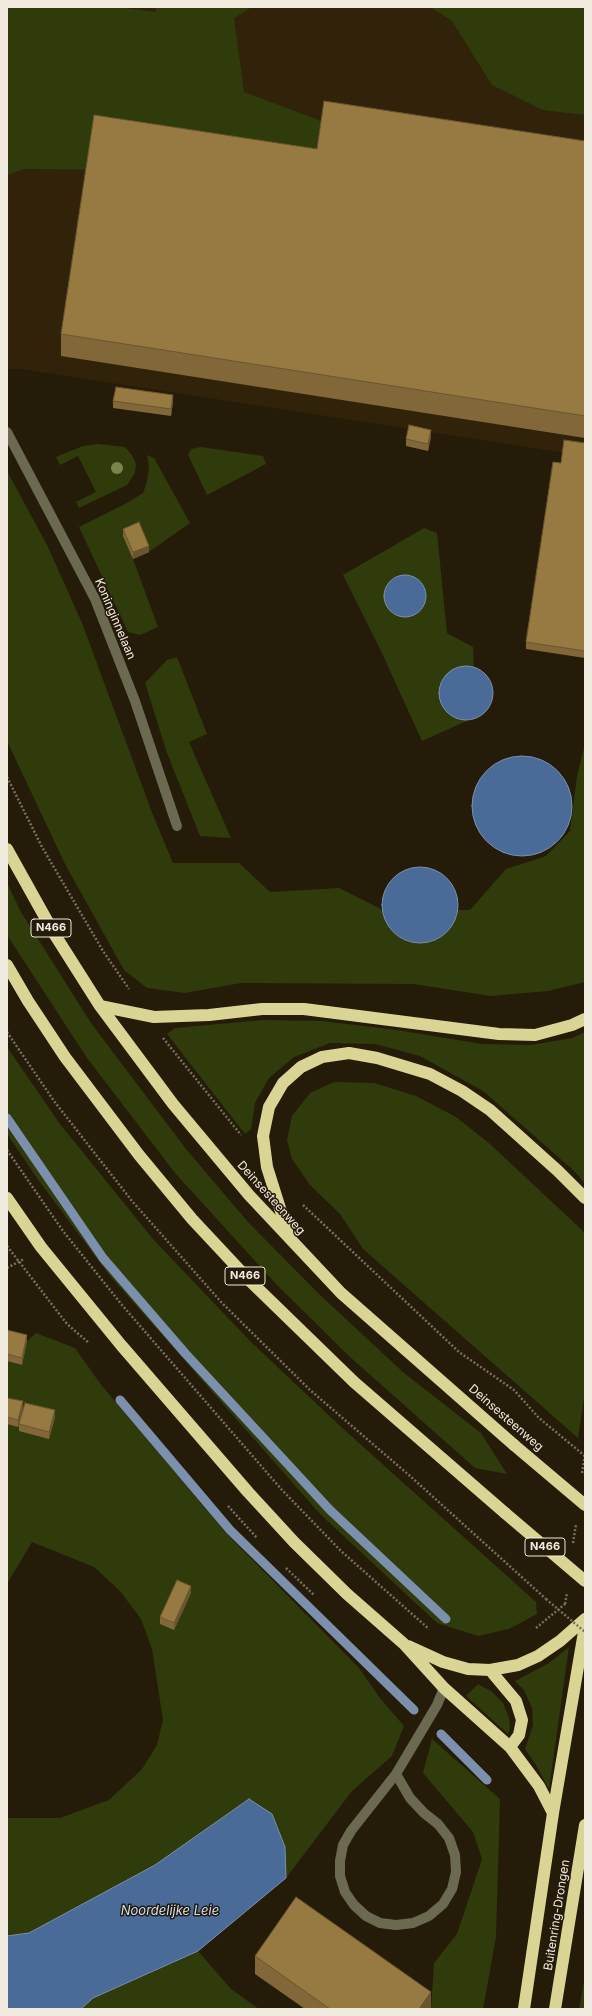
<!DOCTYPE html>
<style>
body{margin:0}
#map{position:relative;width:592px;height:2016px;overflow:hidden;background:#251b09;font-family:Inter,sans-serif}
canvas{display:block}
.frame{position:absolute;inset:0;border:8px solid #f1eadf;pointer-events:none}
</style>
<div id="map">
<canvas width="592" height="2016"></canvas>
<div class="frame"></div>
</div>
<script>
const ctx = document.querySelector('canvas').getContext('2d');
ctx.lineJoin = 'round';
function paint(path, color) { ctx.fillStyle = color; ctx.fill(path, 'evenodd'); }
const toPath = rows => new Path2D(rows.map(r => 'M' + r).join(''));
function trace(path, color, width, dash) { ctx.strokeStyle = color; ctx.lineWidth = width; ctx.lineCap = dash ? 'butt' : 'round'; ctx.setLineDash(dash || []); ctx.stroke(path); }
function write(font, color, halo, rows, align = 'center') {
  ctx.font = font + ' Inter,sans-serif'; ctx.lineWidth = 3; ctx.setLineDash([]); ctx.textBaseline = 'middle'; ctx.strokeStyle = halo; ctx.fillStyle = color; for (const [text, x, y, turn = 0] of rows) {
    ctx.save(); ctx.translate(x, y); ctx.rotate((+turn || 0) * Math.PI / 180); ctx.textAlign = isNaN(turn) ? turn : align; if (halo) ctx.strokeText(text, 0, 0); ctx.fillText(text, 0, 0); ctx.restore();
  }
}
paint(toPath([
 [7,7,585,7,585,456,21,369,7,369]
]), '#302309');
paint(toPath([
 [7,7,117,7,156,12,156,7,252,7,234,18,244,92,324,122,317,171,24,169,7,175],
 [430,7,585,7,585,115,543,110,492,85,452,21],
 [98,444,125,447,132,455,136,464,135,473,127,485,79,508,76,502,96,492,78,456,60,465,56,457,83,446],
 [201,447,263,456,266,464,207,495,188,455,191,449],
 [147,455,154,458,190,523,149,552,133,559,158,627,140,635,128,632,79,527,125,504,143,493,147,482,149,467],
 [7,471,47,545,82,623,153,815,173,863,239,863,270,892,339,888,381,909,393,931,455,920,458,910,470,910,506,869,546,856,570,831,577,776,585,743,585,982,548,991,491,996,413,984,241,983,185,993,147,988,124,970,65,864,7,741],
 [424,528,437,533,447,633,473,647,474,668,457,668,443,678,440,686,439,695,445,710,451,716,469,720,422,741,381,651,343,575],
 [177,657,207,734,189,742,231,838,200,836,167,753,145,683,167,660],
 [7,883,21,912,91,1023,186,1149,248,1222,319,1294,404,1373,481,1433,507,1474,475,1468,350,1357,276,1284,175,1173,87,1058,7,935],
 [263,1020,322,1021,397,1030,482,1044,531,1045,572,1038,585,1032,585,1183,573,1170,483,1091,420,1056,375,1044,330,1043,294,1057,269,1078,255,1103,251,1129,245,1134,167,1034,175,1028],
 [7,1047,60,1124,153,1239,249,1340,339,1425,536,1602,537,1614,509,1629,478,1636,437,1623,321,1515,110,1276,39,1181,7,1134],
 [334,1082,374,1083,416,1096,456,1117,490,1144,582,1230,585,1235,585,1391,578,1438,363,1249,340,1214,310,1185,292,1159,287,1140,292,1116,310,1093],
 [36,1333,75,1348,102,1386,227,1534,359,1668,380,1698,404,1726,392,1756,352,1791,286,1878,285,1847,249,1799,155,1865,29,1933,7,1936,7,1818,60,1818,109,1800,142,1769,157,1745,163,1720,152,1649,141,1619,120,1591,94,1567,32,1542,7,1584,7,1361,22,1365,27,1341],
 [569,1647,549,1789,536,1765,525,1749,533,1725,532,1708,524,1690,515,1681,549,1663],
 [478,1684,491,1691,503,1703,509,1717,510,1728,508,1734,466,1696],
 [432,1739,500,1799,496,1937,483,2009,431,2009,434,1963,457,1934,482,1859,473,1832,423,1773],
 [198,1951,231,1989,259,2009,81,2009,93,1998],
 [585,1976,585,2009,579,2009]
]), '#2f3b0b');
const water = toPath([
 '384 596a21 21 0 1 1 42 0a21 21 0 1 1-42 0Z',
 '439 693a27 27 0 1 1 54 0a27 27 0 1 1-54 0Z',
 '472 806a50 50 0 1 1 100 0a50 50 0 1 1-100 0Z',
 '382 905a38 38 0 1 1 76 0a38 38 0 1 1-76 0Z',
 [249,1799,272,1814,285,1847,286,1878,198,1951,93,1998,81,2009,7,2009,7,1936,29,1933,155,1865,249,1799]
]);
paint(water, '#4a6a98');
trace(water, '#7c90ad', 1);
trace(toPath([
 [7,1118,103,1258,185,1353,330,1510,446,1619],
 [120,1400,230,1530,414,1710],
 [441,1734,487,1780]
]), '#7c90ad', 9);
trace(toPath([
 [7,777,42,847,103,951,129,989],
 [7,1032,54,1101,132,1201,222,1303,310,1390,410,1476,546,1599],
 [163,1038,241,1135],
 [7,1150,63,1231,122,1305,282,1490,341,1551,429,1629],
 [303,1205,459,1352,514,1390,539,1418,568,1442],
 [7,1246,67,1324,89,1343],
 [7,1268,24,1259],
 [582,1473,585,1454],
 [228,1506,257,1538],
 [573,1543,576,1524],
 [286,1568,314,1595],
 [565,1604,567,1593],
 [536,1628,565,1604]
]), '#786f60', 2.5, [2, 2]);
trace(toPath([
 [396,1774,351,1831,343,1845,340,1861,340,1876,345,1892,354,1905,366,1916,380,1923,396,1925,413,1923,429,1916,443,1904,452,1889,456,1872,455,1855,449,1838,438,1824,424,1813,410,1798,396,1774,437,1705,444,1688]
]), '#6b6950', 10);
trace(toPath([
 [7,432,95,599,135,701,177,826]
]), '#6b6950', 10);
trace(toPath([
 [7,849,55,935,100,1006,173,1104,249,1195,341,1293,514,1445],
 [7,965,28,1001,65,1057,139,1155,192,1219,249,1280,354,1382,505,1513],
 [100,1006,154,1017,209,1015,262,1009,304,1009,499,1034,535,1035,572,1025,585,1019],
 [7,1198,41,1247,121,1345,248,1492,294,1542,347,1594,404,1644,444,1688,510,1747,539,1786,553,1813],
 [289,1237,267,1167,263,1136,269,1107,283,1083,301,1067,322,1057,349,1053,377,1058,430,1074,462,1091,490,1110,558,1171,585,1198],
 [408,1646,443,1662,468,1669,490,1670,518,1665,538,1656,560,1641,585,1619],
 [490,1670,516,1701,522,1720,519,1735,510,1747],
 [524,2009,553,1813,585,1626],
 [555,2009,585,1825]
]), '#dbd595', 12);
trace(toPath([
 [568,1442,585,1456],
 [546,1599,585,1632]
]), '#786f60', 2.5, [2, 2]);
trace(toPath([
 [514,1445,585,1505],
 [505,1513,585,1581]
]), '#dbd595', 12);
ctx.fillStyle = '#7a844d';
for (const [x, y] of [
 [117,468]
]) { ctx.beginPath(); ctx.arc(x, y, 6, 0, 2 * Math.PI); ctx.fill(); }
paint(toPath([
 [585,141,585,438,61,356,61,334,317,149],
 [113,401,173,402,171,416,113,408],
 [431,437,428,451,406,446,406,439],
 [585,443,585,658,526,649,526,642,561,463],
 [123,529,149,552,133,559,123,536],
 [7,1330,27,1341,22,1365,7,1361],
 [7,1398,23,1408,18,1427,7,1424],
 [55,1417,49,1439,19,1431,19,1424],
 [191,1593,174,1630,160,1624,160,1617],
 [255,1956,431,2009,305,2009,255,1974]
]), '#826839');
paint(toPath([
 [173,395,173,402,171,416,171,409],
 [431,430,431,437,428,451,428,444],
 [149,546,149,552,133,559,133,552],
 [27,1335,27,1341,22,1365,22,1358],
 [23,1401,23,1408,18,1427,18,1420],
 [55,1410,55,1417,49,1439,49,1432],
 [191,1586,191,1593,174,1630,174,1623],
 [431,1992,431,2009,419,2009]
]), '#6a552e');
const building = toPath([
 [324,101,585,141,585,416,61,334,94,115,317,149,324,101],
 [116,387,173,395,171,409,113,401,116,387],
 [409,425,431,430,428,444,406,439,409,425],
 [564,440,585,443,585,651,526,642,553,462,561,463,564,440],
 [139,522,149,546,133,552,123,529,139,522],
 [7,1330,27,1335,22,1358,7,1354,7,1330],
 [7,1398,23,1401,18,1420,7,1417,7,1398],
 [25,1403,55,1410,49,1432,19,1424,25,1403],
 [177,1580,191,1586,174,1623,160,1617,177,1580],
 [296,1897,431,1992,419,2009,330,2009,255,1956,296,1897]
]);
paint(building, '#977942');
trace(building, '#6a552e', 1);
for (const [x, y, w] of [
 [51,928,40],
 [245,1276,40],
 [545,1547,40]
]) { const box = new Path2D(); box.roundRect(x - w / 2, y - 9, w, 18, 3); ctx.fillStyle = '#251b09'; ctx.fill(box); trace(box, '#f1eadf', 1); }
write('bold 11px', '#f1eadf', null, [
 ["N466",51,928],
 ["N466",245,1276],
 ["N466",545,1547]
]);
write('12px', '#f1eadf', '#251b09', [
 ["Koninginnelaan",115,619,67],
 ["Deinsesteenweg",271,1198,48],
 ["Deinsesteenweg",506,1418,41],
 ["Buitenring-Drongen",557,1915,-81]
]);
write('italic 13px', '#cbdefb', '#251b09', [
 ["Noordelijke Leie",170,1911]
]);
</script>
